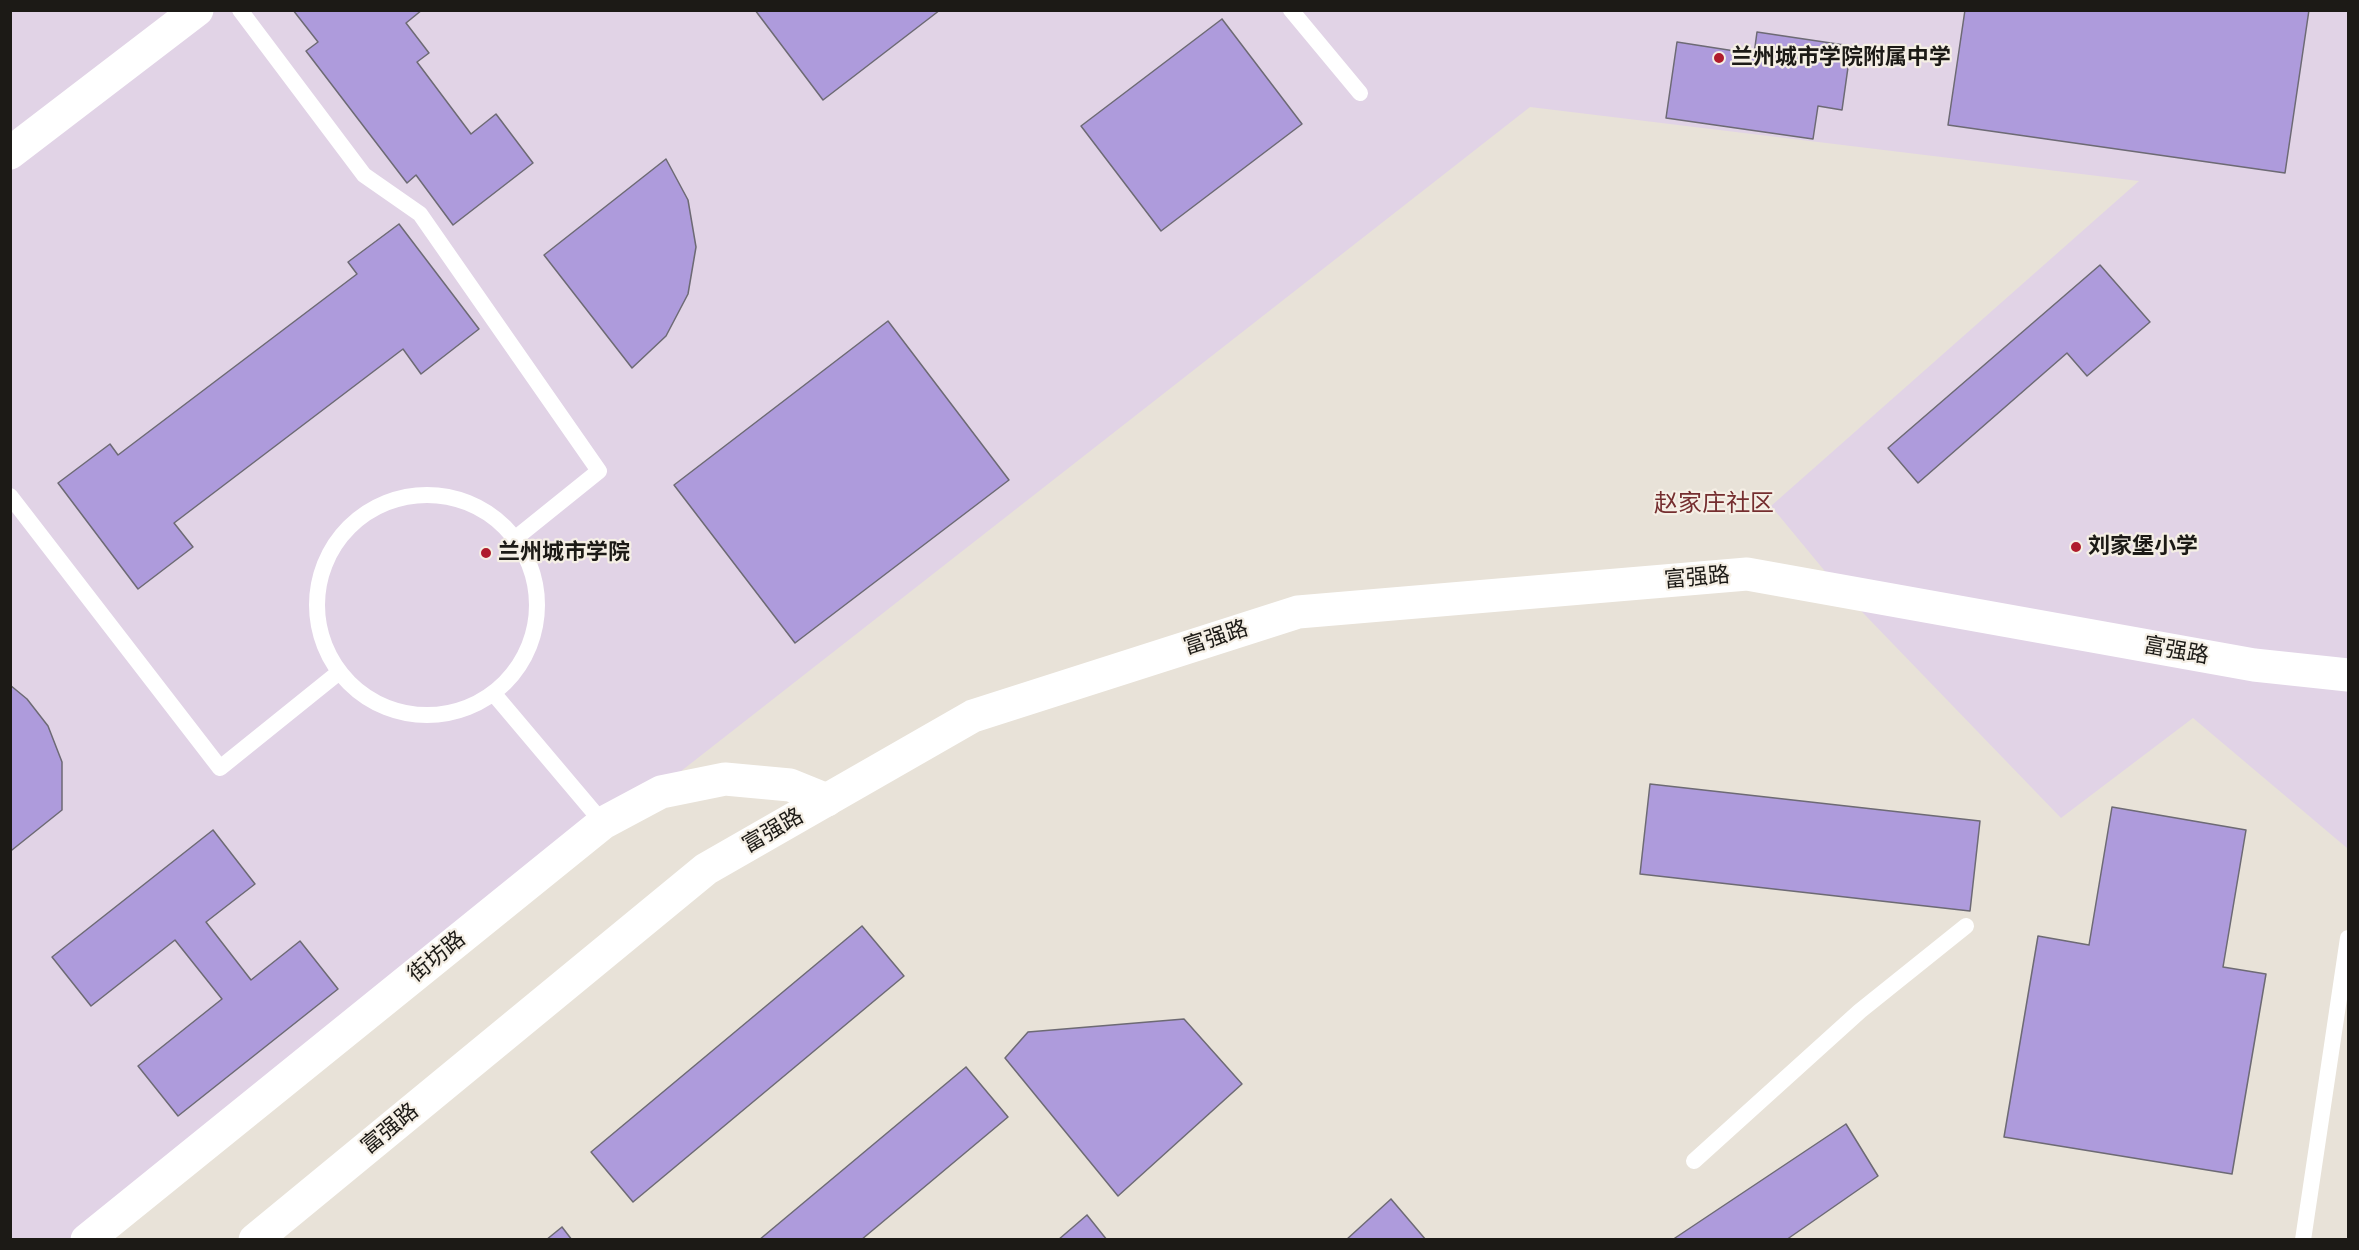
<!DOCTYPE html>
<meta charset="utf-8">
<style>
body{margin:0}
#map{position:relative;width:2359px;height:1250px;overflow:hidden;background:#e8e2d8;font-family:Figtree,sans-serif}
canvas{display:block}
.frame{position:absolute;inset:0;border:12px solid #1c1a16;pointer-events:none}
</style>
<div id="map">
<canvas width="2359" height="1250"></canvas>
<div class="frame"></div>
</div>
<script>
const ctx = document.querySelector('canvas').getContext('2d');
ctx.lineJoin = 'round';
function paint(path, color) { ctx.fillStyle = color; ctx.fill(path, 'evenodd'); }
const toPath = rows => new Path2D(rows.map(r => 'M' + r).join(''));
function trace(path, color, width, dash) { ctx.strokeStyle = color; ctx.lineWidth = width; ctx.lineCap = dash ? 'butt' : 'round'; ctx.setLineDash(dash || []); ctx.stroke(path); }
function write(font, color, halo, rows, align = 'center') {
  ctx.font = font + ' Figtree,"Noto Sans SC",sans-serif'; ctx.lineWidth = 4.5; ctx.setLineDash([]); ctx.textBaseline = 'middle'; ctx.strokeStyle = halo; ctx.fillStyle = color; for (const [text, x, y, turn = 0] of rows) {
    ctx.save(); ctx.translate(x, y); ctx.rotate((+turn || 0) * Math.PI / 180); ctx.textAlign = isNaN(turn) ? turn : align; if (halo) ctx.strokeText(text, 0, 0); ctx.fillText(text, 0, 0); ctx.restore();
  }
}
paint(toPath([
 [10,11,2348,11,2347,848,2193,718,2061,818,1838,587,1771,506,2139,181,1530,107,616,822,91,1239,11,1239]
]), '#e1d3e6');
const building = toPath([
 [293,10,422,10,406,23,429,53,417,62,471,134,496,114,533,163,453,225,416,175,407,183,306,51,318,42,293,10],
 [755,10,940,10,823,100,755,10],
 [1965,10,2309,10,2285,173,1948,125,1965,10],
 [1222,19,1302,124,1161,231,1081,126,1222,19],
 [1757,32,1851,46,1842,110,1818,106,1813,139,1666,118,1677,42,1754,54,1757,32],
 [666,159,688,200,696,247,688,294,666,336,632,368,544,255,666,159],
 [399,224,479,329,421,374,403,349,174,523,193,547,138,589,58,483,110,444,118,455,357,274,348,262,399,224],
 [2100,265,2150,322,2087,376,2067,353,1918,483,1888,448,2100,265],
 [888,321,1009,480,795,643,674,485,888,321],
 [10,685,27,699,48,726,62,762,62,810,12,850,10,848,10,685],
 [1650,784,1980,821,1970,911,1640,874,1650,784],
 [2112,807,2246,830,2223,967,2266,974,2232,1174,2004,1137,2038,936,2089,945,2112,807],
 [213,830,255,884,206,922,251,980,300,941,338,989,178,1116,138,1066,222,999,175,940,91,1006,52,957,213,830],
 [862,926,904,976,633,1202,591,1152,862,926],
 [1184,1019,1242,1084,1118,1196,1005,1058,1028,1032,1184,1019],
 [966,1067,1008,1117,861,1240,759,1240,966,1067],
 [1846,1124,1878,1176,1786,1240,1672,1240,1846,1124],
 [1391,1199,1426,1240,1346,1240,1391,1199],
 [1087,1215,1107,1240,1058,1240,1087,1215],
 [562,1227,572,1240,546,1240,562,1227]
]);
paint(building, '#ae9bdc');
trace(building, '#6d6a74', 1.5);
trace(toPath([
 [240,10,364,175,420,214,599,471,517,537],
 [1291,10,1360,93],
 '317 605a110 110 0 1 1 220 0a110 110 0 1 1-220 0Z',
 [10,496,220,768,338,673],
 [494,694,603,823],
 [1694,1161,1860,1011,1966,926],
 [2303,1240,2348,938]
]), '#fff', 16);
trace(toPath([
 [10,153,197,10],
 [87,1240,603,823,661,792,725,779,790,785,827,800]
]), '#fff', 33);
trace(toPath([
 [255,1240,706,869,973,716,1298,612,1747,574,2254,665,2348,675]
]), '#fff', 33);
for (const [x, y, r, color] of [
 [1719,58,6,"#af1c2c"],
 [2076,547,6,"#af1c2c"],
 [486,553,6,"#af1c2c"]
]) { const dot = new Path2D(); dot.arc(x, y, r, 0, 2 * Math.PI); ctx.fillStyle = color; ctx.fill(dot); trace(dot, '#f5efe5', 2); }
write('bold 22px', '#1c1a16', '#f5efe5', [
 ["兰州城市学院附属中学",1731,58],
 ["刘家堡小学",2088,547],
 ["兰州城市学院",498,553]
], 'left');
write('22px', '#1c1a16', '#f5efe5', [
 ["富强路",1697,578,-5],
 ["富强路",1216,638,-18],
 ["富强路",2176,651,10],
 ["富强路",773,831,-30],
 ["街坊路",437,957,-39],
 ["富强路",390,1129,-39]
]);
write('24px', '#752e2f', '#f5efe5', [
 ["赵家庄社区",1714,504]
]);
</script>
